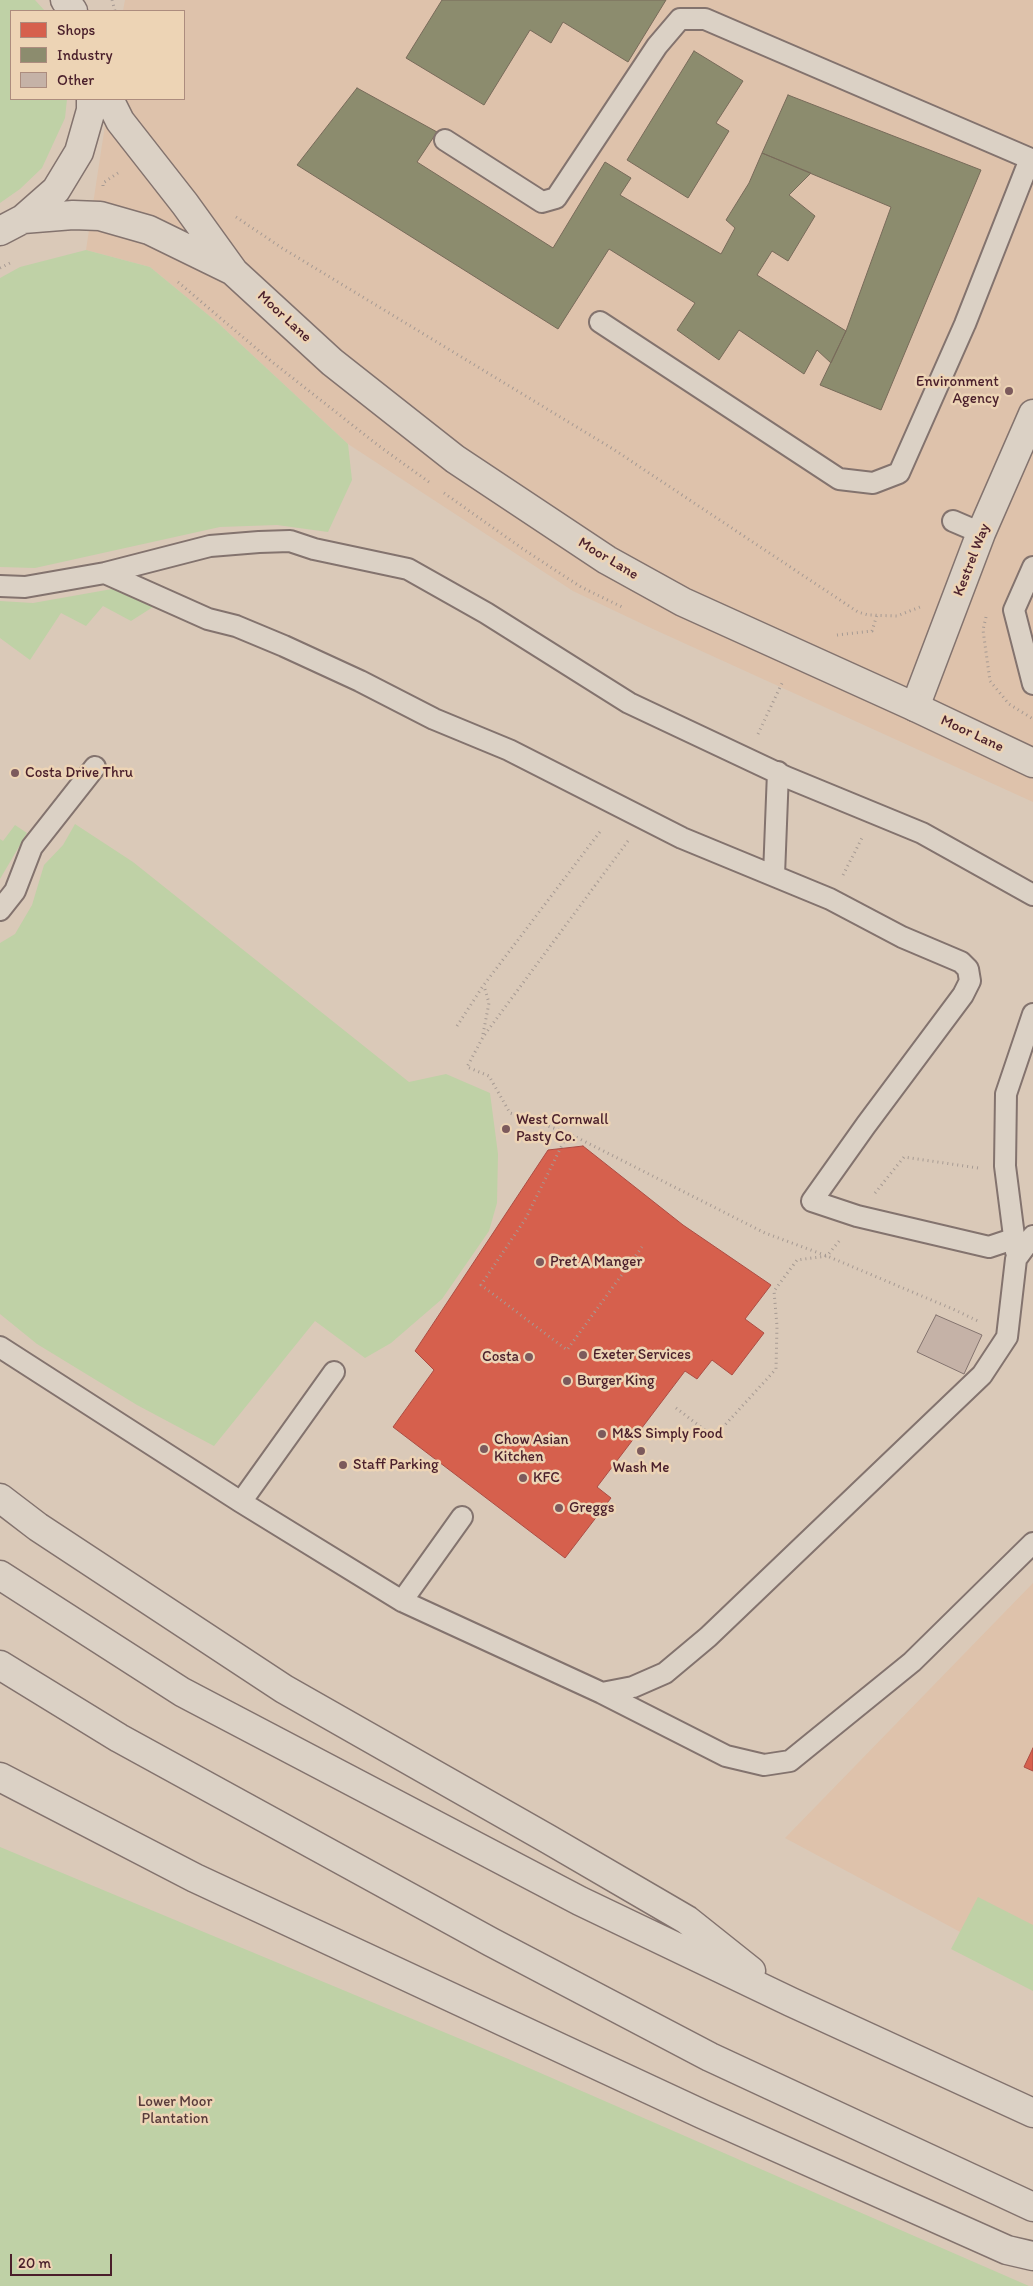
<!DOCTYPE html>
<style>
body{margin:0}
#map{position:relative;width:1033px;height:2286px;overflow:hidden;background:#dac9b8;font-family:Itim,sans-serif}
canvas{display:block}
.legend{position:absolute;left:10px;top:10px;width:175px;height:90px;box-sizing:border-box;background:#edd4b5;border:1px solid #ac8c7e;margin:0;padding:6px 9px;list-style:none;font-size:15px;color:#4a1f2b}
.legend li{display:flex;align-items:center;gap:10px;height:25px}
.legend b{width:25px;border:1px solid #ac8c7e}
.scale{position:absolute;left:10px;top:2254px;width:102px;height:22px;box-sizing:border-box;border:2px solid #4a1f2b;border-top:0;padding-left:6px;font-size:15px;line-height:18px;white-space:nowrap;color:#4a1f2b;-webkit-text-stroke:4px #edd4b5;paint-order:stroke}
</style>
<div id="map">
<canvas width="1033" height="2286"></canvas>
<ul class="legend">
<li><b style="height:14px;background:#d6604d"></b>Shops</li>
<li><b style="height:14px;background:#8c8c6e"></b>Industry</li>
<li><b style="height:14px;background:#c5b2a7"></b>Other</li>
</ul>
<div class="scale">20 m</div>
</div>
<script>
const ctx = document.querySelector('canvas').getContext('2d');
ctx.lineJoin = 'round';
function paint(path, color) { ctx.fillStyle = color; ctx.fill(path, 'evenodd'); }
const toPath = rows => new Path2D(rows.map(r => 'M' + r).join(''));
function trace(path, color, width, dash) { ctx.strokeStyle = color; ctx.lineWidth = width; ctx.lineCap = dash ? 'butt' : 'round'; ctx.setLineDash(dash || []); ctx.stroke(path); }
function write(font, color, halo, rows, align = 'center') {
  ctx.font = font + ' Itim,sans-serif'; ctx.lineWidth = 5; ctx.setLineDash([]); ctx.textBaseline = 'middle'; ctx.strokeStyle = halo; ctx.fillStyle = color; for (const [text, x, y, turn = 0] of rows) {
    ctx.save(); ctx.translate(x, y); ctx.rotate((+turn || 0) * Math.PI / 180); ctx.textAlign = isNaN(turn) ? turn : align; if (halo) ctx.strokeText(text, 0, 0); ctx.fillText(text, 0, 0); ctx.restore();
  }
}
paint(toPath([
 [125,0,1033,0,1033,802,653,629,573,591,348,444,218,323,150,267,86,250,109,99,184,99,184,11,123,11],
 [1033,1583,1033,1971,785,1838]
]), '#dec2ab');
paint(toPath([
 [0,0,35,0,45,11,11,11,11,99,67,99,65,118,42,168,20,189,0,203],
 [86,250,150,267,218,323,348,444,352,480,328,532,277,525,220,527,35,568,0,567,0,278,20,267],
 [112,589,153,607,131,621,103,606,86,626,61,613,30,660,0,638,0,601,33,603],
 [75,824,133,862,409,1082,446,1074,490,1093,498,1154,497,1203,489,1231,442,1299,391,1343,365,1358,315,1321,214,1446,137,1405,37,1344,0,1314,0,943,15,934,32,905,44,865,63,845],
 [15,825,27,833,0,879,0,839,3,841],
 [0,1847,506,2058,1029,2286,0,2286],
 [978,1897,1033,1925,1033,1991,951,1949]
]), '#bfd1a6');
const shops = toPath([
 [583,1146,683,1225,771,1285,745,1319,764,1333,732,1375,712,1360,697,1379,685,1371,597,1487,611,1498,565,1558,393,1427,434,1370,415,1351,548,1150,583,1146],
 [1033,1748,1033,1771,1024,1767,1033,1748]
]);
paint(shops, '#d6604d');
trace(shops, '#ac4c43', 1);
const industry = toPath([
 [442,0,666,0,628,62,563,22,551,43,530,30,484,105,406,58,442,0],
 [694,51,743,81,716,123,729,131,688,198,627,160,694,51],
 [357,88,437,132,417,162,553,248,605,162,631,178,620,195,721,254,735,228,726,220,749,183,762,153,811,173,789,195,815,216,788,261,772,251,757,275,846,331,831,363,817,350,804,374,739,330,719,360,677,330,695,303,609,249,558,329,297,165,357,88],
 [788,95,981,170,881,410,820,385,846,331,891,207,762,153,788,95]
]);
paint(industry, '#8c8c6e');
trace(industry, '#786b5a', 1);
const building = toPath([
 [936,1315,982,1335,964,1374,917,1352,936,1315]
]);
paint(building, '#c5b2a7');
trace(building, '#83736e', 1);
const lane = toPath([
 [445,140,542,202,556,198,657,46,680,19,705,19,1033,160],
 [600,322,839,479,873,483,899,473,965,324,1030,159],
 [953,521,981,533],
 [1033,567,1014,610,1033,684],
 [105,573,208,619,236,626,284,646,360,681,434,719,509,750,682,838,830,899,902,937,961,962,968,969,970,981,963,995,866,1125,812,1201,857,1216,989,1247,1016,1238],
 [0,586,25,587,105,573,210,546,259,542,290,541,314,549,408,569,486,613,629,703,786,777,922,833,1033,895],
 [774,875,778,772],
 [0,910,15,891,32,847,95,767],
 [1016,1252,1005,1166,1006,1094,1033,1014],
 [0,1347,241,1502,402,1601,602,1693,633,1687,665,1673,708,1637,982,1375,1007,1337,1016,1259,1033,1236],
 [241,1502,334,1372],
 [402,1601,462,1517],
 [602,1693,726,1756,764,1765,790,1761,912,1662,1033,1543]
]);
const street = toPath([
 [915,707,981,533,1033,414]
]);
const secondary = toPath([
 [65,0,73,11],
 [109,99,120,121,185,204,234,272,332,362,455,459,607,560,683,602,915,707,1033,763],
 [23,219,73,215,100,216,149,230,231,270],
 [0,231,23,219,56,190,79,152,91,110,91,99]
]);
const highway = toPath([
 [0,1498,38,1527,284,1689,548,1839,687,1920,751,1971],
 [0,1575,182,1692,580,1901,791,2002,1033,2113],
 [0,1665,119,1738,491,1942,710,2057,1033,2207],
 [0,1777,195,1878,702,2114,1007,2250,1033,2256]
]);
trace(lane, '#83736e', 24);
trace(street, '#83736e', 31);
trace(secondary, '#83736e', 31);
trace(highway, '#83736e', 31);
trace(toPath([
 [112,0,115,11],
 [103,186,103,183,121,171],
 [236,217,282,248,613,449,858,612,868,615,897,616,920,607],
 [0,268,12,262],
 [178,282,271,361,379,446,429,482],
 [444,493,523,549,581,587,622,607],
 [986,617,983,630,990,681,1009,704,1033,719],
 [837,635,872,631,877,615],
 [758,734,783,681],
 [628,841,483,1037,467,1067,489,1076,510,1113,568,1133,765,1233,827,1256,955,1310,980,1322],
 [843,875,862,838],
 [457,1026,483,986,602,829],
 [483,1034,489,1003,484,986],
 [568,1133,526,1218,481,1285,567,1350,642,1247],
 [875,1193,904,1157,978,1168],
 [676,1408,714,1437,776,1369,777,1326,774,1291,797,1260,827,1256,840,1240]
]), '#a69a93', 3, [1, 4]);
trace(lane, '#dbd1c5', 20);
trace(street, '#dbd1c5', 28);
trace(secondary, '#dbd1c5', 28);
trace(highway, '#dbd1c5', 28);
for (const [x, y, r, color] of [
 [1009,391,5,"#7c5a5c"],
 [15,773,5,"#7c5a5c"],
 [506,1129,5,"#7c5a5c"],
 [540,1262,5,"#7c5a5c"],
 [583,1355,5,"#7c5a5c"],
 [529,1357,5,"#7c5a5c"],
 [567,1381,5,"#7c5a5c"],
 [602,1434,5,"#7c5a5c"],
 [484,1449,5,"#7c5a5c"],
 [641,1451,5,"#7c5a5c"],
 [343,1465,5,"#7c5a5c"],
 [523,1478,5,"#7c5a5c"],
 [559,1508,5,"#7c5a5c"]
]) { const dot = new Path2D(); dot.arc(x, y, r, 0, 2 * Math.PI); ctx.fillStyle = color; ctx.fill(dot); trace(dot, '#edd4b5', 2); }
write('15px', '#4a1f2b', '#edd4b5', [
 ["Moor Lane",284,317,43],
 ["Moor Lane",608,559,31],
 ["Kestrel Way",972,560,-69],
 ["Moor Lane",972,734,25]
]);
write('15px', '#4a1f2b', '#edd4b5', [
 ["Environment",999,382,"right"],
 ["Agency",999,399,"right"],
 ["Costa Drive Thru",25,773],
 ["West Cornwall",516,1120],
 ["Pasty Co.",516,1137],
 ["Pret A Manger",550,1262],
 ["Exeter Services",593,1355],
 ["Costa",519,1357,"right"],
 ["Burger King",577,1381],
 ["M&S Simply Food",612,1434],
 ["Chow Asian",494,1440],
 ["Kitchen",494,1457],
 ["Staff Parking",353,1465],
 ["Wash Me",641,1468,"center"],
 ["KFC",533,1478],
 ["Greggs",569,1508]
], 'left');
write('15px', '#583b3b', '#edd4b5', [
 ["Lower Moor",175,2102],
 ["Plantation",175,2119]
]);
</script>
